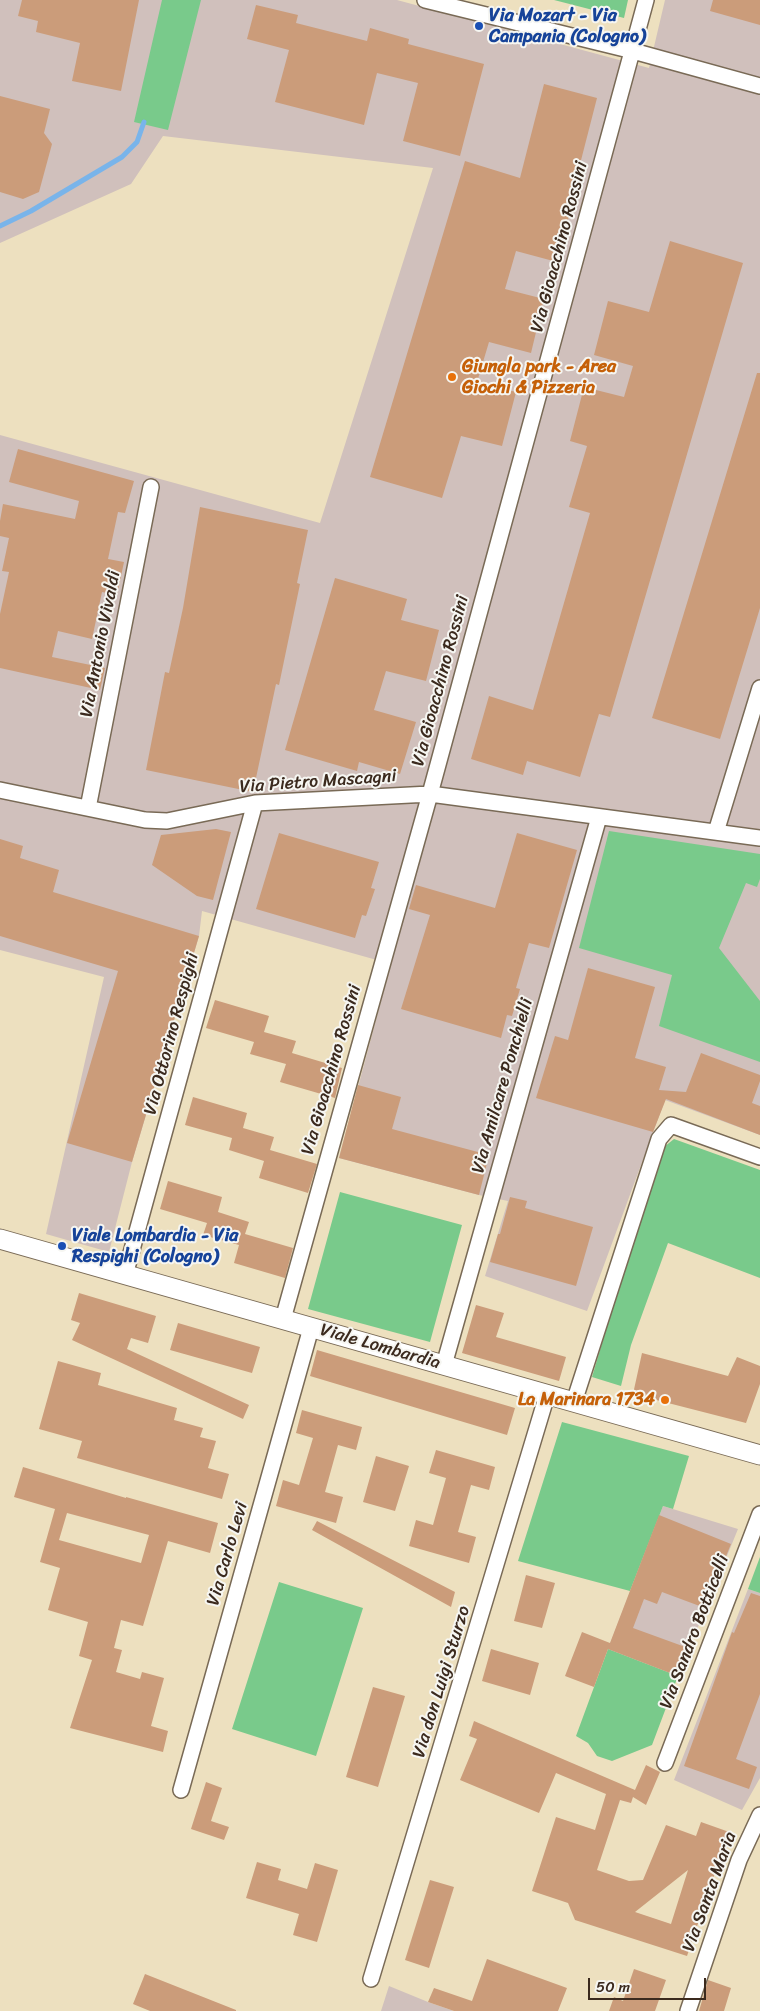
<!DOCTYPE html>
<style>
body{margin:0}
#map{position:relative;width:760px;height:2011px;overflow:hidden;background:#ede0bf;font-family:Sriracha,sans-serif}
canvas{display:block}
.scale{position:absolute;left:588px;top:1978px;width:118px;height:22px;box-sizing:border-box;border:2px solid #3b2a1e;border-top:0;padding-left:6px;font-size:15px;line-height:18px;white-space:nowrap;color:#3b2a1e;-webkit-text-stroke:4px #f6f6f2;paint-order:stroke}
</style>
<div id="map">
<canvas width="760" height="2011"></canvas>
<div class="scale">50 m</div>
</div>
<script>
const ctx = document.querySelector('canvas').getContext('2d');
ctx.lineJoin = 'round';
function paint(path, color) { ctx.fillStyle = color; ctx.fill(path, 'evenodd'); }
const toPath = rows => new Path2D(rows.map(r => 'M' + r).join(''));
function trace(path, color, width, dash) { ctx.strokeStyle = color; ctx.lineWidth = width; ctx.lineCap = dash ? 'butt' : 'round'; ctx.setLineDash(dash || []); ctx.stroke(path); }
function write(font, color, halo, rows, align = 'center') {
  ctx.font = font + ' Sriracha,sans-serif'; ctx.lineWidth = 4; ctx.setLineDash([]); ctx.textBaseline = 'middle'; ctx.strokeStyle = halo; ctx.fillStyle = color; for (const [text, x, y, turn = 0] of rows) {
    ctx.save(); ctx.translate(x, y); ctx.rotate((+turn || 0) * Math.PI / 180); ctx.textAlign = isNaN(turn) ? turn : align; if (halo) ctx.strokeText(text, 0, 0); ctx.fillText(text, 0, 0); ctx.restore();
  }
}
paint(toPath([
 [0,0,397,0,649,68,665,0,760,0,760,1135,665,1100,587,1311,485,1276,508,1201,479,1195,339,1158,391,964,202,911,199,936,132,1162,109,1252,46,1234,104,977,0,950,0,435,320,523,433,168,163,136,131,184,0,243],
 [663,1506,738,1529,678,1676,608,1649],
 [748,1589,760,1593,760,1778,742,1810,674,1780],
 [389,1986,428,2002,454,2011,381,2011]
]), '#d0c0bc');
paint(toPath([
 [162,0,201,0,168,130,134,122],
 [554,0,628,0,624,18],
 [609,831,760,854,760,879,757,887,746,883,719,948,760,1001,760,1062,659,1026,672,975,579,948],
 [674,1139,760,1170,760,1278,668,1243,631,1345,621,1386,592,1377,659,1151],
 [340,1192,462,1225,430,1342,308,1309],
 [562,1422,689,1456,673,1509,663,1506,630,1591,518,1561],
 [760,1557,760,1593,748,1589],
 [279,1582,363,1608,316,1756,232,1729],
 [608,1649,678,1676,652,1745,612,1761,597,1756,588,1743,576,1736]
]), '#79ca8b');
trace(toPath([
 [0,226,31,211,122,157,137,142,144,122]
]), '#79b4ea', 5);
paint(toPath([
 [22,0,139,0,121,91,72,81,80,43,36,32,38,21,18,16],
 [713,0,760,0,760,25,710,11],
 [256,5,298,15,296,23,367,41,370,28,409,39,408,44,484,64,460,156,403,141,418,83,377,73,364,125,275,102,289,50,247,39],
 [544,84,597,98,569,207,571,208,557,262,516,251,505,289,544,299,531,353,489,342,477,382,516,392,502,446,461,436,442,498,370,477,465,161,520,178],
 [0,96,50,109,44,133,52,144,39,192,23,199,0,192],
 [670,241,743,263,610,717,599,714,580,777,527,761,523,775,471,759,489,696,533,710,590,513,569,507,587,446,570,441,584,387,624,397,633,366,594,355,608,301,649,312],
 [757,373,760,373,760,608,720,739,652,718],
 [18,449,134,481,125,513,118,512,108,559,124,562,117,595,102,592,92,639,58,631,52,657,105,668,100,690,0,668,0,614,9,572,2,571,9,538,0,536,0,521,3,504,75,519,79,501,9,482],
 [200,507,308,530,297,583,300,584,279,685,276,684,253,792,146,770,165,672,169,673,183,608],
 [335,578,407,599,401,620,439,630,426,681,386,671,374,710,416,722,400,774,359,762,357,771,285,750],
 [216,829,231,832,213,900,197,896,152,865,161,835],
 [279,833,379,862,371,888,375,889,366,916,362,915,355,938,256,909],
 [517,833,577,850,549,948,529,943,516,988,520,989,512,1016,507,1015,501,1038,401,1009,430,915,409,909,416,885,495,908],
 [0,839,23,846,20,858,59,870,53,892,199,936,132,1162,67,1143,118,971,0,936],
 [588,968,655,987,635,1058,666,1067,659,1090,686,1092,701,1053,760,1075,760,1081,752,1103,760,1106,760,1135,666,1099,653,1132,536,1098,555,1036,568,1040],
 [215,1000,269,1016,264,1032,296,1041,292,1053,342,1068,335,1098,280,1082,286,1064,250,1054,254,1042,206,1028],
 [358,1085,401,1097,392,1129,489,1155,479,1195,339,1158],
 [193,1097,247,1113,243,1128,274,1137,270,1150,317,1164,308,1193,259,1178,264,1161,229,1150,232,1138,185,1125],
 [168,1181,222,1197,218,1212,249,1222,245,1234,293,1248,285,1278,234,1263,239,1245,203,1235,207,1223,160,1209],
 [510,1197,527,1201,525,1208,593,1227,576,1286,490,1262,498,1234,500,1234],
 [79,1293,156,1316,148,1343,131,1338,127,1349,249,1405,243,1419,72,1340,80,1323,71,1320],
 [476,1305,504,1313,496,1337,566,1357,559,1381,462,1353],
 [178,1323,260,1347,252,1373,170,1350],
 [317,1350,515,1408,507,1435,310,1376],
 [642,1353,728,1376,737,1357,760,1366,760,1384,746,1423,633,1394],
 [58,1361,101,1373,98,1385,177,1408,174,1420,203,1428,200,1437,216,1441,208,1468,229,1474,222,1499,77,1458,82,1441,39,1429],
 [302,1410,362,1427,356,1450,338,1445,325,1492,343,1497,336,1523,276,1506,283,1480,299,1485,313,1438,296,1433],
 [436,1450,495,1467,489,1490,471,1485,458,1532,476,1537,469,1563,409,1546,416,1520,433,1525,446,1478,429,1473],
 [376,1456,409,1466,395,1511,363,1502],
 [23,1467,126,1498,126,1497,218,1523,210,1553,168,1541,143,1626,121,1620,114,1648,122,1650,116,1672,140,1679,142,1672,164,1678,151,1726,168,1731,163,1752,70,1728,92,1660,79,1656,88,1622,48,1610,60,1568,40,1562,55,1509,14,1497],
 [67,1513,149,1535,141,1563,59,1540],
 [659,1515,731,1544,705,1608,662,1592,657,1604,644,1599,633,1628,688,1648,678,1676,608,1649,594,1687,565,1676,582,1632,610,1643],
 [317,1521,455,1592,451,1607,312,1530],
 [526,1575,555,1583,542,1628,514,1621],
 [751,1593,760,1596,760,1694,736,1759,757,1767,749,1789,684,1766,732,1632,734,1633],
 [491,1649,539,1663,530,1695,482,1681],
 [373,1687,405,1696,378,1787,346,1777],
 [474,1721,635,1790,646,1765,660,1772,646,1805,633,1797,631,1803,620,1800,597,1870,629,1881,643,1880,666,1825,696,1836,701,1822,732,1833,720,1868,717,1867,687,1956,575,1920,568,1903,532,1891,556,1817,595,1830,606,1794,556,1773,539,1813,460,1780,477,1739,469,1736],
 [688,1870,671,1924,635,1912],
 [206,1782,222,1788,211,1821,229,1827,224,1840,191,1829],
 [257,1862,281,1869,278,1880,307,1889,315,1863,338,1870,317,1942,293,1935,299,1914,246,1898],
 [430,1880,454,1887,429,1968,405,1960],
 [487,1959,567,1988,558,2011,454,2011,428,2002,434,1988,472,2001],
 [634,1969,666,1980,655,2011,609,2011,614,1997,623,2001],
 [145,1974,236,2010,236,2011,150,2011,133,2004],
 [708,1980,731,1988,724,2011,699,2011]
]), '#cb9c7a');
const minor = toPath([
 [425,0,633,51,760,86],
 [0,790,145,820,167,821,255,803,430,794,760,838],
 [88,808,151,487],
 [716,832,760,688],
 [125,1275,255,803],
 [283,1319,430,794,646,0],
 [444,1365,599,817],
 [574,1402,659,1139,671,1125,760,1157],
 [665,1763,760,1514],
 [181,1790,311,1328],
 [371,1979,547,1395],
 [688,2011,739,1860,760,1815]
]);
const tertiary = toPath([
 [0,1239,760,1455]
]);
trace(minor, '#796a56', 18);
trace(tertiary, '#796a56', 21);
trace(minor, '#fff', 15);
trace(tertiary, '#fff', 19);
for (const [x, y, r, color] of [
 [479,26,5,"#1a4fb4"],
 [452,377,5,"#e8710a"],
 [62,1246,5,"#1a4fb4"],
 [665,1400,5,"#e8710a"]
]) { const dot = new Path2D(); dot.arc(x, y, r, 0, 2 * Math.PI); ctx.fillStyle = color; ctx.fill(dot); trace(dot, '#f6f6f2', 2); }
write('bold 18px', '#164399', '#f6f6f2', [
 ["Via Mozart - Via",489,16],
 ["Campania (Cologno)",489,37],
 ["Viale Lombardia - Via",72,1236],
 ["Respighi (Cologno)",72,1257]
], 'left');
write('18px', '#3b2a1e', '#f6f6f2', [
 ["Via Gioacchino Rossini",560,247,-75],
 ["Via Antonio Vivaldi",101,644,-79],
 ["Via Gioacchino Rossini",441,681,-75],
 ["Via Pietro Mascagni",318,782,-4],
 ["Via Ottorino Respighi",172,1034,-75],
 ["Via Gioacchino Rossini",332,1070,-74],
 ["Via Amilcare Ponchielli",503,1086,-74],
 ["Viale Lombardia",380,1347,16],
 ["Via Carlo Levi",228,1554,-74],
 ["Via Sandro Botticelli",695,1632,-69],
 ["Via don Luigi Sturzo",442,1682,-73],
 ["Via Santa Maria",710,1892,-70]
]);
write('bold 18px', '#c56008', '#f6f6f2', [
 ["Giungla park - Area",462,367],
 ["Giochi & Pizzeria",462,388],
 ["La Marinara 1734",655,1400,"right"]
], 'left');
</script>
